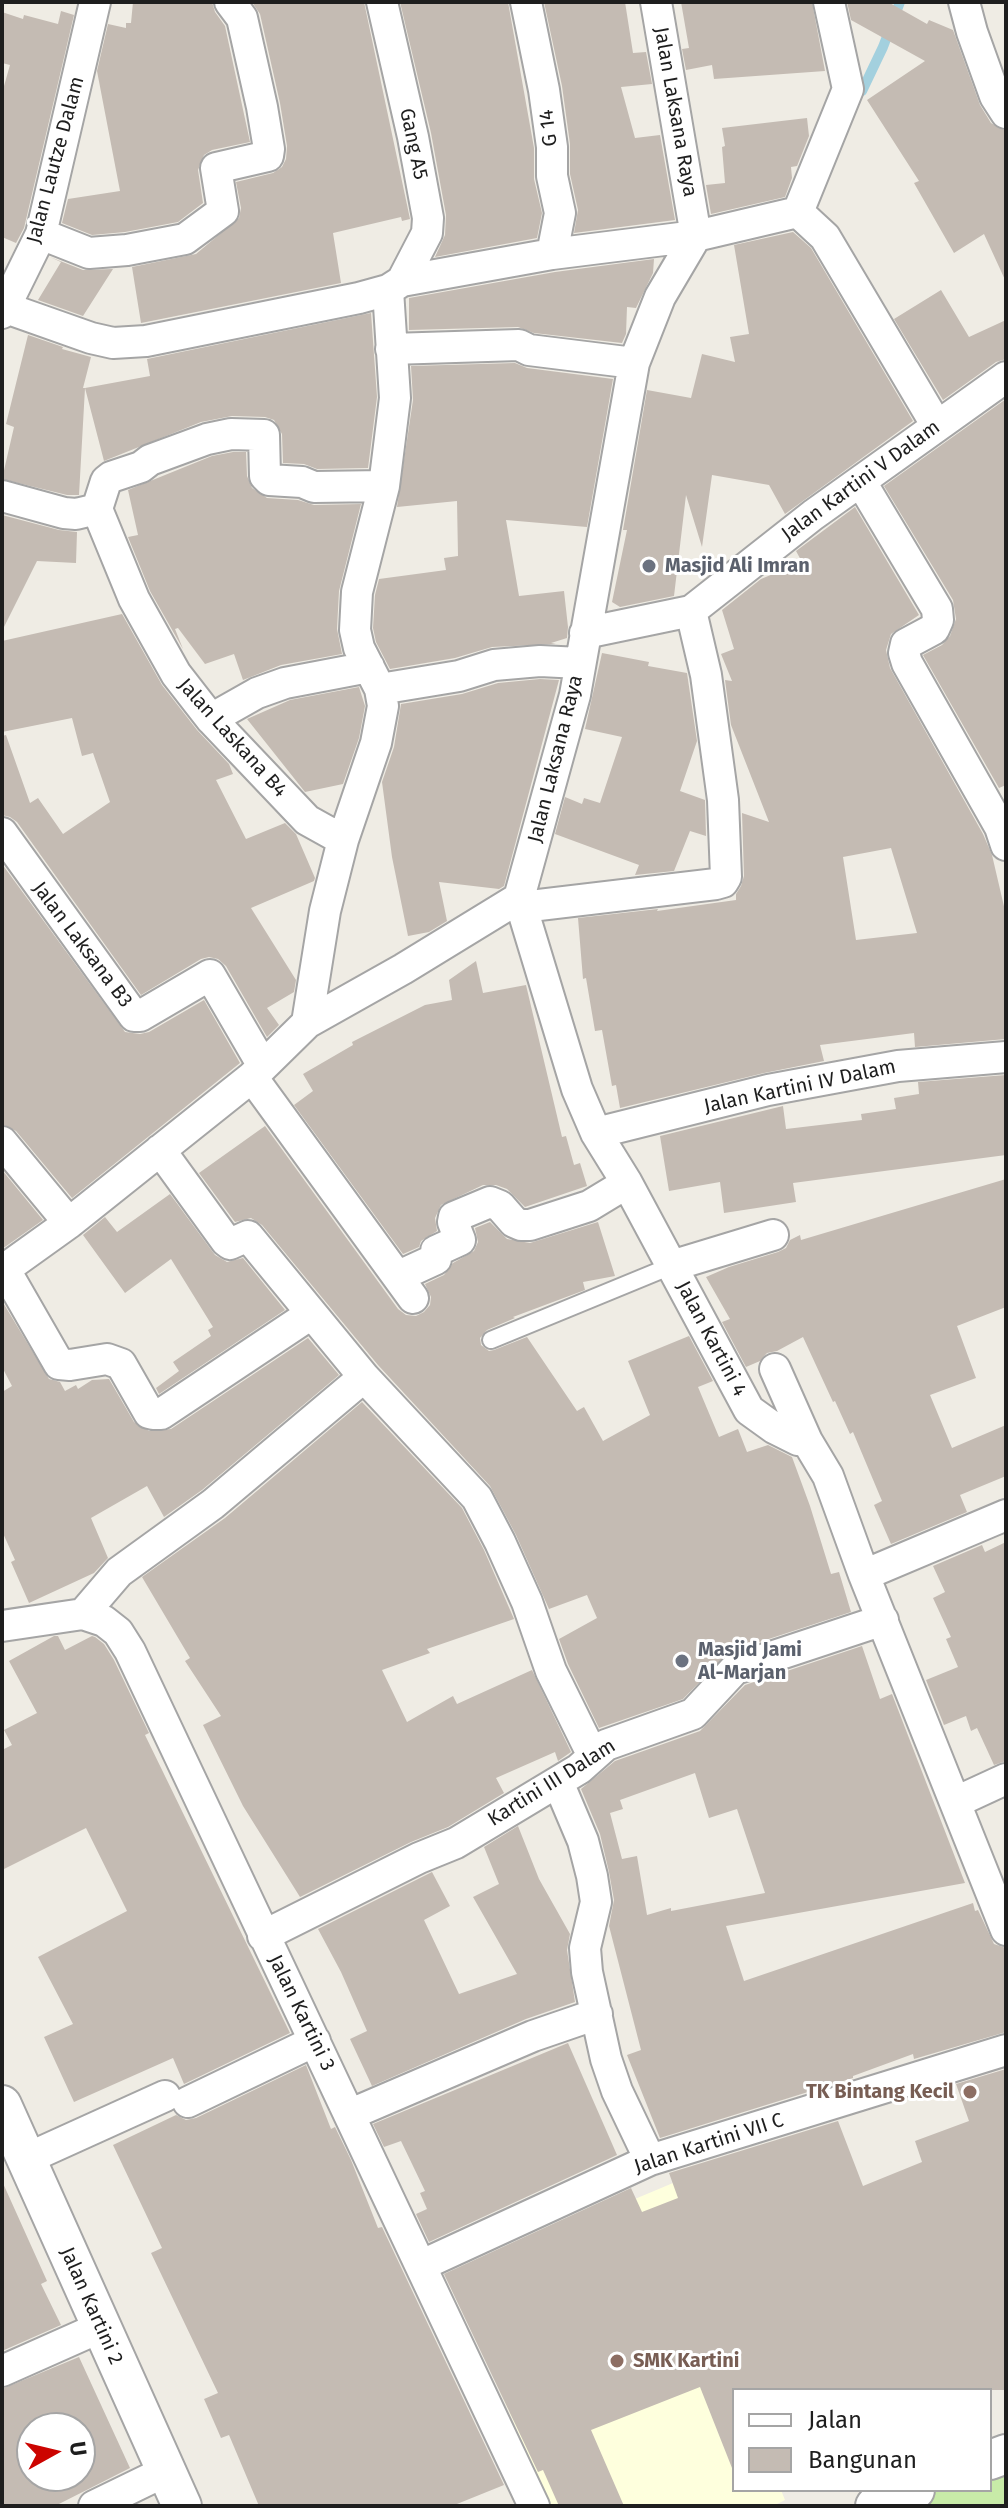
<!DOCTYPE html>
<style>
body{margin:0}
#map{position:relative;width:1008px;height:2508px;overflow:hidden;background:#efece4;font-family:"Fira Sans",sans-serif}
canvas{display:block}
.frame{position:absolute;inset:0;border:4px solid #1e1e1e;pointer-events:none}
.legend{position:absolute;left:732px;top:2388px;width:260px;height:104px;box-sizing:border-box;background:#fff;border:2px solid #a5a5a5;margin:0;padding:10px 14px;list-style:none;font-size:24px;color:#1e1e1e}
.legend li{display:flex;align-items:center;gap:16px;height:40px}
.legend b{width:40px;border:2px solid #a5a5a5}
.north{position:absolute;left:16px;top:2412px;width:80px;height:80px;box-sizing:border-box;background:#fff;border:2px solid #a5a5a5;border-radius:50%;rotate:82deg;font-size:22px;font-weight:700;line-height:32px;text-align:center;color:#1e1e1e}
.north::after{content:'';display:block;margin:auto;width:28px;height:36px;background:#cc0400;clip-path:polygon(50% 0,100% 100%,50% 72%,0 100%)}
</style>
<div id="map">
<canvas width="1008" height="2508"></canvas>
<div class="frame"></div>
<ul class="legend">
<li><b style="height:10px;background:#fff"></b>Jalan</li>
<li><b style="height:22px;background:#c4bbb3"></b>Bangunan</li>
</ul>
<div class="north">U</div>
</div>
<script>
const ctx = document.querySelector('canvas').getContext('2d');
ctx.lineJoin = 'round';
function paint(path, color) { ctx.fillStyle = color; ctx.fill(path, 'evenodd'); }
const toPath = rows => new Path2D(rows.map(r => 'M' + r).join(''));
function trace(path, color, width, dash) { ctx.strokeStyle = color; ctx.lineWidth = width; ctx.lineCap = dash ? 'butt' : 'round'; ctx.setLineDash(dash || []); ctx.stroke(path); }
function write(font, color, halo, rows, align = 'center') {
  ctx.font = font + ' "Fira Sans",sans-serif'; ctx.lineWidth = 6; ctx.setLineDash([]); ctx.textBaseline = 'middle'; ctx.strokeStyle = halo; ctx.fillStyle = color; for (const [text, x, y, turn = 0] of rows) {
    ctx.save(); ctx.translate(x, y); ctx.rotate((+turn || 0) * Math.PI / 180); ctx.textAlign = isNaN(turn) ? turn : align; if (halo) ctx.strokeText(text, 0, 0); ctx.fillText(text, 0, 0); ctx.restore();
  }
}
paint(toPath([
 [673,2183,736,2331,734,2490,781,2490,785,2500,773,2506,551,2506,449,2277]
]), '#feffdd');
paint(toPath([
 [1006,2454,1006,2506,875,2506,915,2490,990,2490,990,2460]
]), '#c8eba8');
trace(toPath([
 [862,91,883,47,900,2]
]), '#a3d0de', 10);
paint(toPath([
 [133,2,212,2,215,12,225,26,250,142,212,150,204,155,198,170,203,203,178,222,125,232,92,235,62,223,68,199,120,191,97,71,108,24,126,28,126,23,131,23],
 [252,2,364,2,410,219,402,221,401,217,333,233,341,283,141,323,132,267,196,254,239,218,241,208,236,182,273,173,282,167,286,159,287,146,280,103,260,14],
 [400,2,508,2,534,148,534,179,542,213,537,238,435,257,445,235,446,215,431,133],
 [544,2,625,2,633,53,646,52,652,84,621,87,635,138,660,135,675,220,574,233,578,210,570,174,570,144,562,86],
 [681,2,812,2,825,71,714,79,712,65,686,70,682,49,689,48],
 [847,2,888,2,927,24,929,20,953,30,980,105,991,123,1006,131,1006,282,984,234,954,253,914,183,919,181,867,100,925,61,851,20],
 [61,11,74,15,24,228,16,243,2,237,2,93,10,65,2,63,2,12,23,19,24,15,58,24],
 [807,118,809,136,797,166,791,167,792,178,785,197,711,214,706,185,725,183,722,147,725,146,722,128],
 [793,232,811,248,913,421,785,514,769,485,712,475,702,547,686,495,674,596,620,607,612,602,627,530,623,530,647,390,691,398,702,354,735,362,730,337,749,334,734,245],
 [50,257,83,270,113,269,83,316,38,300,61,262],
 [654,259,653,273,636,308,627,307,626,334,622,343,534,333,518,327,409,330,409,298,555,272],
 [941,290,969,337,1006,320,1006,359,996,362,943,400,894,319],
 [371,313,377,397,368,468,317,469,304,464,283,463,282,434,274,420,265,417,232,416,201,422,104,461,85,388,150,376,147,359],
 [28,335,63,347,62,349,91,357,83,388,85,388,79,495,67,495,2,479,14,427,6,424],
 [515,363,527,368,613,379,587,527,506,520,519,596,564,591,568,627,567,638,551,643,556,644,492,647,455,658,390,669,376,642,373,628,375,595,379,579,446,570,444,558,458,556,457,501,397,507,413,400,411,366],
 [1006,399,1006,785,999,788,923,655,942,645,950,636,956,619,953,600,884,486],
 [233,452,246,452,247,476,252,488,267,498,298,500,314,505,361,504,339,591,337,629,342,654,281,665,243,680,234,654,205,664,178,628,175,629,183,649,150,591,128,537,138,535,128,490,212,456],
 [855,507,919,615,891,634,886,650,890,668,983,834,992,855,1006,915,1006,1039,915,1047,914,1033,820,1045,824,1061,764,1073,620,1108,616,1085,612,1086,602,1030,595,1031,586,978,583,979,578,918,658,909,657,911,736,900,736,894,741,886,744,876,742,813,769,822,731,725,725,680,732,681,721,654,734,649,722,610,761,579,802,562,796,551],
 [891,848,917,933,856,940,843,857],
 [2,515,59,530,77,532,76,563,37,561,2,631],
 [122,614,162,685,197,730,229,764,233,774,216,780,246,839,285,823,296,834,315,878,314,881,251,908,296,980,294,992,267,1008,279,1025,267,1037,226,966,218,959,209,957,201,959,141,995,17,822,10,817,2,815,2,736,6,735,30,803,38,798,63,834,110,802,93,753,82,756,72,718,2,732,2,641],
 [602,653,649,662,648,666,687,673,697,741,680,791,705,800,706,836,690,831,674,871,635,875,639,865,555,834,565,797,582,804,584,798,600,803,622,737,585,729],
 [540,679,559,680,504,886,499,889,439,882,447,921,429,932,408,936,392,857,382,782,394,747,401,704,462,694,498,683],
 [359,687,365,706,359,738,343,784,305,792,247,719,290,700],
 [2,864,125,1032,140,1034,149,1032,204,1000,240,1063,72,1198,16,1131,2,1124],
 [476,961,483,993,526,985,562,1137,566,1136,574,1165,580,1163,587,1186,525,1207,507,1189,496,1185,483,1185,441,1205,435,1218,437,1231,421,1241,419,1247,403,1254,294,1105,313,1091,303,1074,353,1045,352,1042,425,1005,452,1000,449,980],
 [1006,1075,1006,1155,793,1183,796,1202,724,1213,720,1182,669,1191,660,1136,783,1106,786,1129,862,1120,861,1114,896,1109,894,1098,919,1094,918,1082],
 [265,1126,398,1309,406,1315,416,1316,424,1312,430,1305,431,1297,425,1284,444,1275,453,1263,474,1251,478,1242,475,1228,490,1222,507,1239,530,1243,598,1222,615,1276,583,1282,585,1290,513,1317,515,1318,487,1330,480,1338,481,1345,489,1351,494,1350,527,1337,577,1411,584,1407,603,1441,650,1415,628,1361,689,1336,713,1381,698,1387,719,1437,738,1429,747,1452,768,1445,792,1457,810,1506,831,1574,839,1572,851,1612,729,1652,683,1699,599,1728,568,1664,559,1639,597,1618,587,1595,549,1609,516,1535,490,1486,378,1365,262,1225,251,1218,235,1222,199,1173],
 [2,1170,43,1220,2,1249],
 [1006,1179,1006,1307,957,1326,976,1378,930,1395,952,1448,1006,1425,1006,1476,960,1495,967,1512,891,1544,874,1505,882,1501,853,1432,850,1434,835,1401,833,1402,803,1337,777,1351,767,1353,760,1361,746,1367,722,1322,730,1319,706,1277,729,1267,778,1252,786,1248,790,1240,800,1235,801,1240],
 [170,1194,215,1255,227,1262,243,1258,285,1310,159,1394,156,1388,179,1371,173,1362,211,1336,208,1330,213,1327,171,1259,125,1293,83,1235,105,1217,117,1232],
 [2,1301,49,1379,60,1382,65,1391,76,1385,78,1389,92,1380,109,1379,134,1422,149,1431,171,1429,308,1338,339,1375,202,1490,164,1517,147,1486,91,1518,108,1558,94,1573,29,1603,11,1562,15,1560,2,1531,2,1392,12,1386,2,1367],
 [362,1402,462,1508,484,1550,514,1619,427,1649,430,1653,382,1670,407,1722,453,1696,457,1704,532,1670,571,1752,558,1761,555,1752,496,1778,504,1793,448,1827,411,1842,300,1897,243,1806,203,1725,221,1716,185,1661,190,1658,142,1577,225,1518],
 [1006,1542,1006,1761,994,1765,977,1728,971,1731,966,1716,944,1725,926,1680,958,1667,946,1639,951,1637,933,1598,945,1592,933,1566,982,1545,985,1552],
 [54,1636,58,1636,65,1650,92,1636,95,1637,104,1644,114,1660,149,1733,145,1735,290,2033,184,2084,173,2058,74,2102,44,2037,73,2024,38,1957,127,1911,86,1828,2,1870,2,1750,12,1745,4,1730,37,1713,9,1661],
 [862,1646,880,1699,892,1694,965,1883,726,1926,744,1981,973,1903,975,1911,978,1910,994,1944,1006,1948,1006,2032,914,2059,913,2054,853,2076,853,2078,660,2138,627,2055,641,2050,609,1926,614,1900,609,1872,600,1834,581,1789,615,1761,700,1731,745,1685],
 [695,1773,709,1818,737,1809,765,1893,671,1911,671,1908,647,1915,637,1856,622,1859,610,1813,623,1809,620,1800],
 [518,1826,539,1879,570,1934,567,1950,575,2002,526,2019,372,2086,350,2039,367,2031,341,1972,318,1929,432,1872,450,1906,424,1920,459,1994,517,1974,473,1897,499,1884,484,1847],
 [568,2043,617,2155,429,2242,416,2214,427,2209,420,2193,425,2191,401,2141,384,2147,373,2124],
 [306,2065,331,2129,335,2127,351,2160,378,2228,382,2227,504,2485,452,2506,259,2506,229,2435,221,2438,204,2399,218,2393,151,2253,162,2248,113,2145,176,2115,186,2120,196,2118],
 [1006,2069,1006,2390,734,2390,732,2468,700,2387,591,2430,624,2506,559,2506,543,2470,538,2472,444,2274,631,2188,642,2212,678,2198,669,2173,838,2121,863,2186,922,2162,915,2141,969,2121,956,2084],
 [2,2181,47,2281,41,2284,61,2325,2,2351],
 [79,2357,130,2468,55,2506,2,2506,2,2389],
 [32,2428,80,2428,80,2476,32,2476]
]), '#c4bbb3');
const service = toPath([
 [491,1340,671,1266]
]);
const minor = toPath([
 [382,2,413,137,428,218,427,233,402,281],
 [526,2,544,90,552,147,552,176,560,213,552,254],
 [964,2,972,32,995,96,1006,113],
 [798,212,825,237,937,426],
 [798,212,848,89,829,2],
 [41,234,89,253,127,250,185,239,223,211,216,168,268,156,269,149,262,107,242,18,230,2],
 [3,307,91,338,113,343,146,341,359,298,388,290,402,281,552,254,696,236,798,212],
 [2,313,41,234,95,2],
 [391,349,519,345,529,350,634,363],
 [861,482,937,609,938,620,934,629,906,644,904,653,907,663,1000,827,1006,845],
 [2,496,64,513,76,514,97,509],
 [585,633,691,611,813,515,1006,377],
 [380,689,459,676,494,665,540,661,580,663],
 [211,719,257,693,285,683,369,667],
 [2,833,134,1016,140,1016,210,975,263,1066],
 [343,840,307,820,211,719,176,674,134,599,97,509,106,481,111,477,141,467,150,460,207,439,231,434,264,435,265,476,269,480,302,482,314,487,384,486],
 [519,898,577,1089,596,1133,627,1183,749,1410,774,1428,798,1440,807,1441,828,1476,864,1575,1006,1930],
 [522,907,716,884,723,882,726,877,723,800,706,675,691,611],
 [307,1023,325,911,343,840,376,743,383,706,380,689,359,648,355,630,357,592,384,486,395,398,388,290],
 [252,1077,413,1298],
 [596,1133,768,1090,898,1066,1006,1057],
 [2,1142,69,1223],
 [160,1150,226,1241,230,1244,248,1236,364,1377,477,1498,500,1542,527,1602,551,1671,593,1756],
 [671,1266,773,1235],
 [5,1270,59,1364,70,1365,107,1359,121,1364,149,1413,153,1414,161,1414,311,1314],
 [2,1271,69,1223,252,1077,307,1023,403,969,519,898,575,695,634,363,660,297,696,236,656,2],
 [399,1276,436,1259,436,1251,460,1240,453,1222,454,1217,490,1202,500,1206,514,1222,521,1225,530,1225,589,1206,627,1183],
 [775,1369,807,1441],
 [864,1575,1006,1515],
 [83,1614,119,1572,213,1504,364,1377],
 [2,1626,83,1614,104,1621,118,1632,130,1651,534,2506],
 [558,1782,583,1841,592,1876,596,1902,585,1948,587,1972,606,2059,617,2091,650,2160],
 [956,1802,1006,1779],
 [263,1936,419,1858,456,1843,579,1769,606,1745,693,1714,735,1669,883,1620],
 [188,2102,315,2041],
 [351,2114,533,2036,597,2014],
 [26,2159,165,2096],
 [422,2265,650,2160,1006,2050],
 [2,2371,101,2327],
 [94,2506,166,2471]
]);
const tertiary = toPath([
 [2,2105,182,2506],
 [990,2460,1006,2454],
 [875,2506,915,2490]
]);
trace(service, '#a5a5a5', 20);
trace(minor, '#a5a5a5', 34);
trace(tertiary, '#a5a5a5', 42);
trace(service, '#fff', 16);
trace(minor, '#fff', 30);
trace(tertiary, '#fff', 38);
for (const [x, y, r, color] of [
 [649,566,8,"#6b7280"],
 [682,1661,8,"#6b7280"],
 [970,2092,8,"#8d6e63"],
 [617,2361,8,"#8d6e63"]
]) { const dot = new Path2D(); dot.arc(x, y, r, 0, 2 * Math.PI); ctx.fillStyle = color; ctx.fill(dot); trace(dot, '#fff', 3); }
write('20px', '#1e1e1e', '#fff', [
 ["Jalan Laksana Raya",675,112,80],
 ["G 14",549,128,-97],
 ["Gang A5",413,144,78],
 ["Jalan Lautze Dalam",56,160,-75],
 ["Jalan Kartini V Dalam",861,481,-36],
 ["Jalan Laskana B4",232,738,48],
 ["Jalan Laksana Raya",556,759,-76],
 ["Jalan Laksana B3",82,945,53],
 ["Jalan Kartini IV Dalam",800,1087,-12],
 ["Jalan Kartini 4",711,1339,62],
 ["Kartini III Dalam",552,1783,-32],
 ["Jalan Kartini 3",301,2013,64],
 ["Jalan Kartini VII C",709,2144,-18],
 ["Jalan Kartini 2",91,2306,66]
]);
write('bold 20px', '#5b616d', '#fff', [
 ["Masjid Ali Imran",665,566],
 ["Masjid Jami",698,1650],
 ["Al-Marjan",698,1673]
], 'left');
write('bold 20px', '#785e54', '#fff', [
 ["TK Bintang Kecil",954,2092],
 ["SMK Kartini",633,2361,"left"]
], 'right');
</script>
